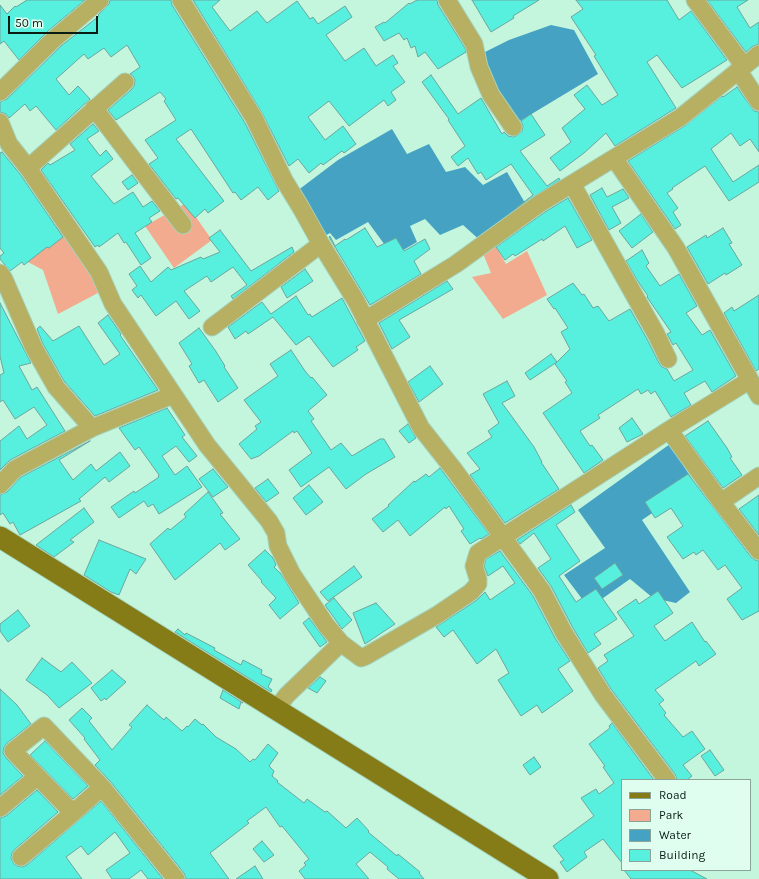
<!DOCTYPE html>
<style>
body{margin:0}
#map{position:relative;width:759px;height:879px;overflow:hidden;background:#c3f6dd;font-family:Karla,sans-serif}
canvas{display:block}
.legend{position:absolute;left:621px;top:779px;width:130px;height:92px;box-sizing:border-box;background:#e0feef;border:1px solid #8aa497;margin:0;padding:5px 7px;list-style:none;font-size:12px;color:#081c14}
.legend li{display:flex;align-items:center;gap:8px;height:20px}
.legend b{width:20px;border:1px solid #8aa497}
.scale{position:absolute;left:8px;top:16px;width:90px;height:18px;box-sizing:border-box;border:2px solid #081c14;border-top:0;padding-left:5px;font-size:12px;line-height:14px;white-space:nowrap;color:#081c14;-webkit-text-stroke:3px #e0feef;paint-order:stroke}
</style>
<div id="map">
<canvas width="759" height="879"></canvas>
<ul class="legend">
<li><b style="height:5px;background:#857c17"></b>Road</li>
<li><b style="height:11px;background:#f2ab8e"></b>Park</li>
<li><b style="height:11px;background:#46a2c2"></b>Water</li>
<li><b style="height:11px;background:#57f0de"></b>Building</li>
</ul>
<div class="scale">50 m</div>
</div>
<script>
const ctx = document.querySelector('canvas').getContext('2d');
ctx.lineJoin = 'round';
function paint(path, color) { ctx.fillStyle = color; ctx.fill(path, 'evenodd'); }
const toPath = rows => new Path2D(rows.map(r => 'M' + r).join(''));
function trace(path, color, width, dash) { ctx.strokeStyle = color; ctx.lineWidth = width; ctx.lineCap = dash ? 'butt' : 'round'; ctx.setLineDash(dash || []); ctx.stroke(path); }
paint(toPath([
 [186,203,212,240,174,268,145,226],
 [61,223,95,273,98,293,58,314,43,270,11,253],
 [493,242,506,264,527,251,547,295,503,319,472,277,491,273,482,251]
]), '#f2ab8e');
paint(toPath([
 [551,25,574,30,598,74,515,124,479,55,509,40],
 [392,129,407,154,429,144,446,172,465,167,483,185,507,172,528,208,483,243,463,225,440,235,425,219,410,226,417,242,393,256,368,222,336,240,330,233,321,238,297,191,338,160],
 [670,444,695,484,642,520,690,592,676,603,653,598,630,579,589,608,564,575,605,548,578,510]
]), '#46a2c2');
const building = toPath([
 [27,0,85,0,48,31,19,60,4,41,0,44,0,5,7,14,15,6,16,7,27,0],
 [110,0,171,0,172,5,245,123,279,191,268,200,258,187,241,200,235,192,233,193,191,129,176,139,224,201,208,213,205,209,195,218,178,198,176,199,149,164,158,158,145,140,176,120,164,101,166,99,160,92,116,120,108,110,132,89,134,86,135,80,133,76,130,74,140,67,127,45,111,57,104,48,88,59,84,54,56,79,69,95,78,86,90,99,56,130,36,106,30,111,25,104,9,118,6,114,0,112,0,102,7,99,61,46,99,16,98,15,109,4,110,0],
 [193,0,220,0,212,7,230,31,257,11,267,23,297,1,310,19,313,17,318,24,345,6,352,17,326,35,345,61,364,48,376,66,393,55,398,63,393,66,405,82,391,92,396,100,388,106,384,100,349,126,329,101,308,117,325,140,343,126,356,144,344,153,342,151,323,165,321,163,309,173,298,159,289,166,262,113,193,0],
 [417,0,437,0,438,5,465,48,466,52,438,69,425,52,418,57,415,46,411,48,407,38,404,40,399,33,384,41,375,27,384,22,385,23,409,3,410,4,417,0],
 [472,0,539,0,513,16,514,18,491,32,472,0],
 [576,0,667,0,679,20,691,11,727,60,682,88,657,55,647,62,676,108,615,146,606,133,584,153,560,171,550,158,571,142,562,128,585,109,574,95,587,85,602,105,618,95,594,56,596,55,571,17,583,9,576,0],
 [707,0,748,0,737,7,750,28,759,22,759,44,753,46,746,52,707,0],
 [431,75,458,114,481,98,502,134,504,132,508,136,513,137,518,135,522,131,523,126,521,121,531,114,545,135,520,151,547,186,559,178,560,180,516,208,533,195,511,164,486,180,481,172,478,174,468,158,458,166,451,157,465,146,448,120,449,119,422,82,431,75],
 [737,87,751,107,754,111,759,112,759,152,750,139,740,146,731,133,711,149,733,182,759,165,759,182,729,201,705,166,672,188,673,189,667,193,678,208,673,212,681,225,675,229,628,161,686,125,722,96,723,97,737,87],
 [93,124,99,131,87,139,100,156,106,150,113,159,91,176,114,204,133,192,143,207,152,201,160,211,149,218,152,222,135,233,151,258,141,265,126,242,124,243,118,233,99,247,98,245,95,247,41,170,48,163,50,165,75,150,70,144,93,124],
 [2,152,20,174,63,237,49,248,47,247,24,265,22,262,10,271,0,259,0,256,4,253,0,248,0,153,2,152],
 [132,175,138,183,128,190,122,182,132,175],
 [602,188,607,197,623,189,629,198,612,207,621,223,609,230,590,195,602,188],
 [568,198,592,240,577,248,565,226,543,241,542,239,515,256,513,254,505,260,496,247,545,212,568,198],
 [641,214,653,232,632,248,619,231,641,214],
 [365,228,377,247,396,238,404,251,425,239,430,249,414,261,421,274,370,305,329,237,330,236,335,246,345,239,346,240,365,228],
 [723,228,732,243,729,244,742,265,726,275,725,273,708,284,687,247,706,235,707,238,723,228],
 [220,230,251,271,292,247,294,252,233,299,231,296,247,285,233,267,211,282,207,276,184,291,200,311,189,319,176,301,156,316,141,295,138,298,132,290,137,286,129,274,140,266,151,282,168,267,171,270,201,257,203,259,220,252,209,238,220,230],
 [642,250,649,263,646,266,660,286,679,274,697,306,686,313,702,335,710,330,736,376,712,392,705,381,684,393,691,405,671,417,655,391,651,394,648,390,641,394,638,389,598,415,600,418,580,431,590,446,592,445,603,460,584,473,543,413,572,393,565,382,567,381,555,364,570,349,561,332,568,328,555,308,554,309,547,299,573,283,582,295,584,294,593,308,598,306,609,321,630,309,647,339,659,363,662,367,667,369,674,381,693,370,676,343,673,345,667,334,671,332,647,297,648,296,637,280,626,261,642,250],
 [305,269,313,281,287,298,281,287,305,269],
 [447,281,453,289,399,320,410,337,392,349,379,323,447,281],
 [759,295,759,369,756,371,724,313,732,307,734,311,759,295],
 [296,296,308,315,310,314,312,317,342,298,365,341,356,347,358,350,333,367,309,336,296,345,273,317,248,334,246,331,235,339,228,327,262,302,271,314,296,296],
 [0,303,31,363,19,366,32,390,37,387,65,431,10,460,0,470,0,441,19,426,27,439,47,425,34,407,15,419,3,400,0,402,0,375,4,373,0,356,0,303],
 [108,315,121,334,120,335,158,390,95,416,64,381,43,344,37,329,40,326,53,341,79,326,104,365,120,354,98,323,108,315],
 [199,328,215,350,225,366,224,367,238,388,218,402,204,380,199,383,189,366,192,364,179,343,199,328],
 [291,350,305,371,311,378,312,377,327,395,308,411,314,419,311,421,331,450,341,443,352,456,380,439,384,439,395,457,366,474,346,489,329,467,301,487,289,470,312,453,297,431,294,433,293,431,259,456,251,459,239,444,257,429,255,426,261,422,244,400,278,376,270,364,291,350],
 [551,354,557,362,530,380,525,373,551,354],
 [430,366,443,384,419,402,408,382,430,366],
 [507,381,515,396,502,403,534,447,542,462,541,462,559,489,505,523,470,475,480,469,467,453,492,437,488,431,499,423,483,394,507,381],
 [167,408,185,435,182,437,197,456,189,462,176,446,162,456,175,475,187,466,202,487,159,514,153,504,148,507,144,501,119,518,111,507,134,491,135,493,159,477,158,476,159,475,139,447,135,450,119,428,167,408],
 [632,418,643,434,627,442,619,428,632,418],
 [708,421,727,448,732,457,730,458,742,475,723,488,685,436,708,421],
 [408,424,416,438,409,443,399,431,408,424],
 [90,441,59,460,73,480,91,464,96,471,120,452,130,466,109,482,105,477,79,499,81,501,20,535,13,522,10,524,3,513,0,515,0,495,7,492,21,477,90,441],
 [440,468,489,534,481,539,480,538,470,544,461,531,464,529,449,506,446,509,445,507,410,536,398,520,383,532,372,519,389,506,388,505,414,481,415,482,426,474,429,477,440,468],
 [213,469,228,487,213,497,199,479,213,469],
 [688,474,751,557,755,560,759,561,759,611,742,620,727,599,742,588,725,565,718,570,703,550,696,555,694,552,683,559,667,537,683,526,671,508,655,518,645,502,688,474],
 [268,479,279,493,266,502,255,488,268,479],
 [309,485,323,502,306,515,293,498,309,485],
 [208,492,223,513,220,514,240,539,225,550,220,543,175,580,150,544,168,528,170,530,186,517,184,514,208,492],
 [759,495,759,535,739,509,759,495],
 [571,505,575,512,556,525,580,561,559,576,576,602,596,589,617,619,594,634,601,644,588,653,573,628,551,586,538,568,551,559,534,533,520,544,517,540,571,505],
 [84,508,94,522,70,540,74,542,54,557,36,545,84,508],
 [99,540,146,559,136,574,130,569,119,595,111,592,84,575,99,540],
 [265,550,273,558,276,565,274,567,281,574,299,603,280,619,269,605,276,598,261,582,262,581,248,565,265,550],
 [500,551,533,596,555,638,570,661,558,669,573,691,542,713,537,705,521,716,498,680,509,673,496,649,477,664,453,630,444,637,436,627,477,600,485,592,490,600,515,583,503,566,488,576,484,566,486,559,500,551],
 [615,563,623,575,602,589,594,578,615,563],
 [354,566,362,577,328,601,320,592,354,566],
 [658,591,673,613,654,626,665,641,692,622,705,642,706,641,716,654,699,666,696,661,655,690,664,700,659,704,666,713,664,715,683,737,692,731,705,749,683,765,692,776,687,780,677,780,675,774,611,689,598,668,608,661,604,655,634,636,617,612,636,599,639,604,658,591],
 [334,598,352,620,342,629,325,605,334,598],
 [376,603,395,624,365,644,353,613,376,603],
 [18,610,30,626,8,642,0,631,0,624,18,610],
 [309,618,327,642,320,647,303,623,309,618],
 [178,629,185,635,186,633,215,648,214,650,241,665,243,660,262,670,261,674,272,679,268,687,272,690,271,692,175,632,178,629],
 [42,658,61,672,72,662,92,683,59,708,47,695,26,680,42,658],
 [112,670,126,682,106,700,105,698,101,701,91,688,112,670],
 [320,677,326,681,317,693,308,688,320,677],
 [0,689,17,705,31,724,7,743,4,747,3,753,6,758,23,776,0,795,0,689],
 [223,690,243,703,241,702,239,709,220,698,223,690],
 [147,705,164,720,166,717,182,731,187,726,188,727,195,719,202,725,203,724,216,737,236,749,250,762,253,759,255,760,268,744,278,753,269,766,274,771,272,776,278,781,277,782,304,803,307,799,325,812,327,811,346,828,357,818,369,831,368,832,397,856,398,854,420,872,419,873,424,879,399,879,387,869,388,867,370,852,356,864,369,879,305,879,299,871,306,865,304,863,309,859,282,826,280,827,266,807,247,821,249,823,210,853,229,879,186,879,184,873,110,781,95,765,100,760,84,739,85,738,69,720,82,708,92,718,89,721,112,750,132,727,129,725,147,705],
 [612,723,654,780,622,780,622,863,603,839,584,852,587,857,567,872,560,862,564,860,553,846,594,816,581,798,596,789,599,794,614,783,603,767,605,766,589,744,610,728,609,726,612,723],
 [45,741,88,786,73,799,30,755,45,741],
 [710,750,724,770,715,776,701,756,710,750],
 [534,757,541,767,530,775,523,765,534,757],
 [37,790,58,812,14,850,12,853,11,858,14,864,17,866,22,867,27,865,101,801,163,879,148,879,141,870,129,879,112,879,106,870,130,853,115,832,88,855,81,846,66,857,82,879,0,879,0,818,6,816,37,790],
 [262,841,274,855,264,862,253,849,262,841],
 [255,866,263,879,236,879,255,866],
 [624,870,690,870,707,879,631,879,624,870]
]);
paint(building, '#57f0de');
trace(building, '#6ba69d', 1);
const minor = toPath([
 [181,0,254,118,284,180,301,208,321,244,356,301,421,428,455,471,542,591,564,633,603,695,667,780],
 [447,0,474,44,479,67,491,95,513,127],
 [695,0,744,66],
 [738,70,759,102],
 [0,92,54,39,100,0],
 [94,108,183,225],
 [0,122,9,144,28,168,99,272,113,304,207,445,269,521,276,533,278,546,292,574,326,625,341,643],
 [614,158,676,248,759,396],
 [28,168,125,82],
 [572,184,656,334,668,359],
 [0,273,4,279,34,348,56,387,92,428],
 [365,320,456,264,539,204,681,117,759,54],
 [212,327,321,244],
 [669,430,721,502,759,551],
 [0,485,15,469,92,428,173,395],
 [721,502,759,476],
 [276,709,287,695,341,643,361,658,366,656,437,615,471,592,478,584,478,579,474,566,478,553,669,430,750,380],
 [102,787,73,813,13,751,44,726,102,787,176,879],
 [0,808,37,777],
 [21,857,73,813]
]);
const major = toPath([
 [0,537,548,879]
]);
trace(minor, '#a5d3bd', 19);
trace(major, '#a5d3bd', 23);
trace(minor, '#b7af61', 17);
trace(major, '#857c17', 21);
</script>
